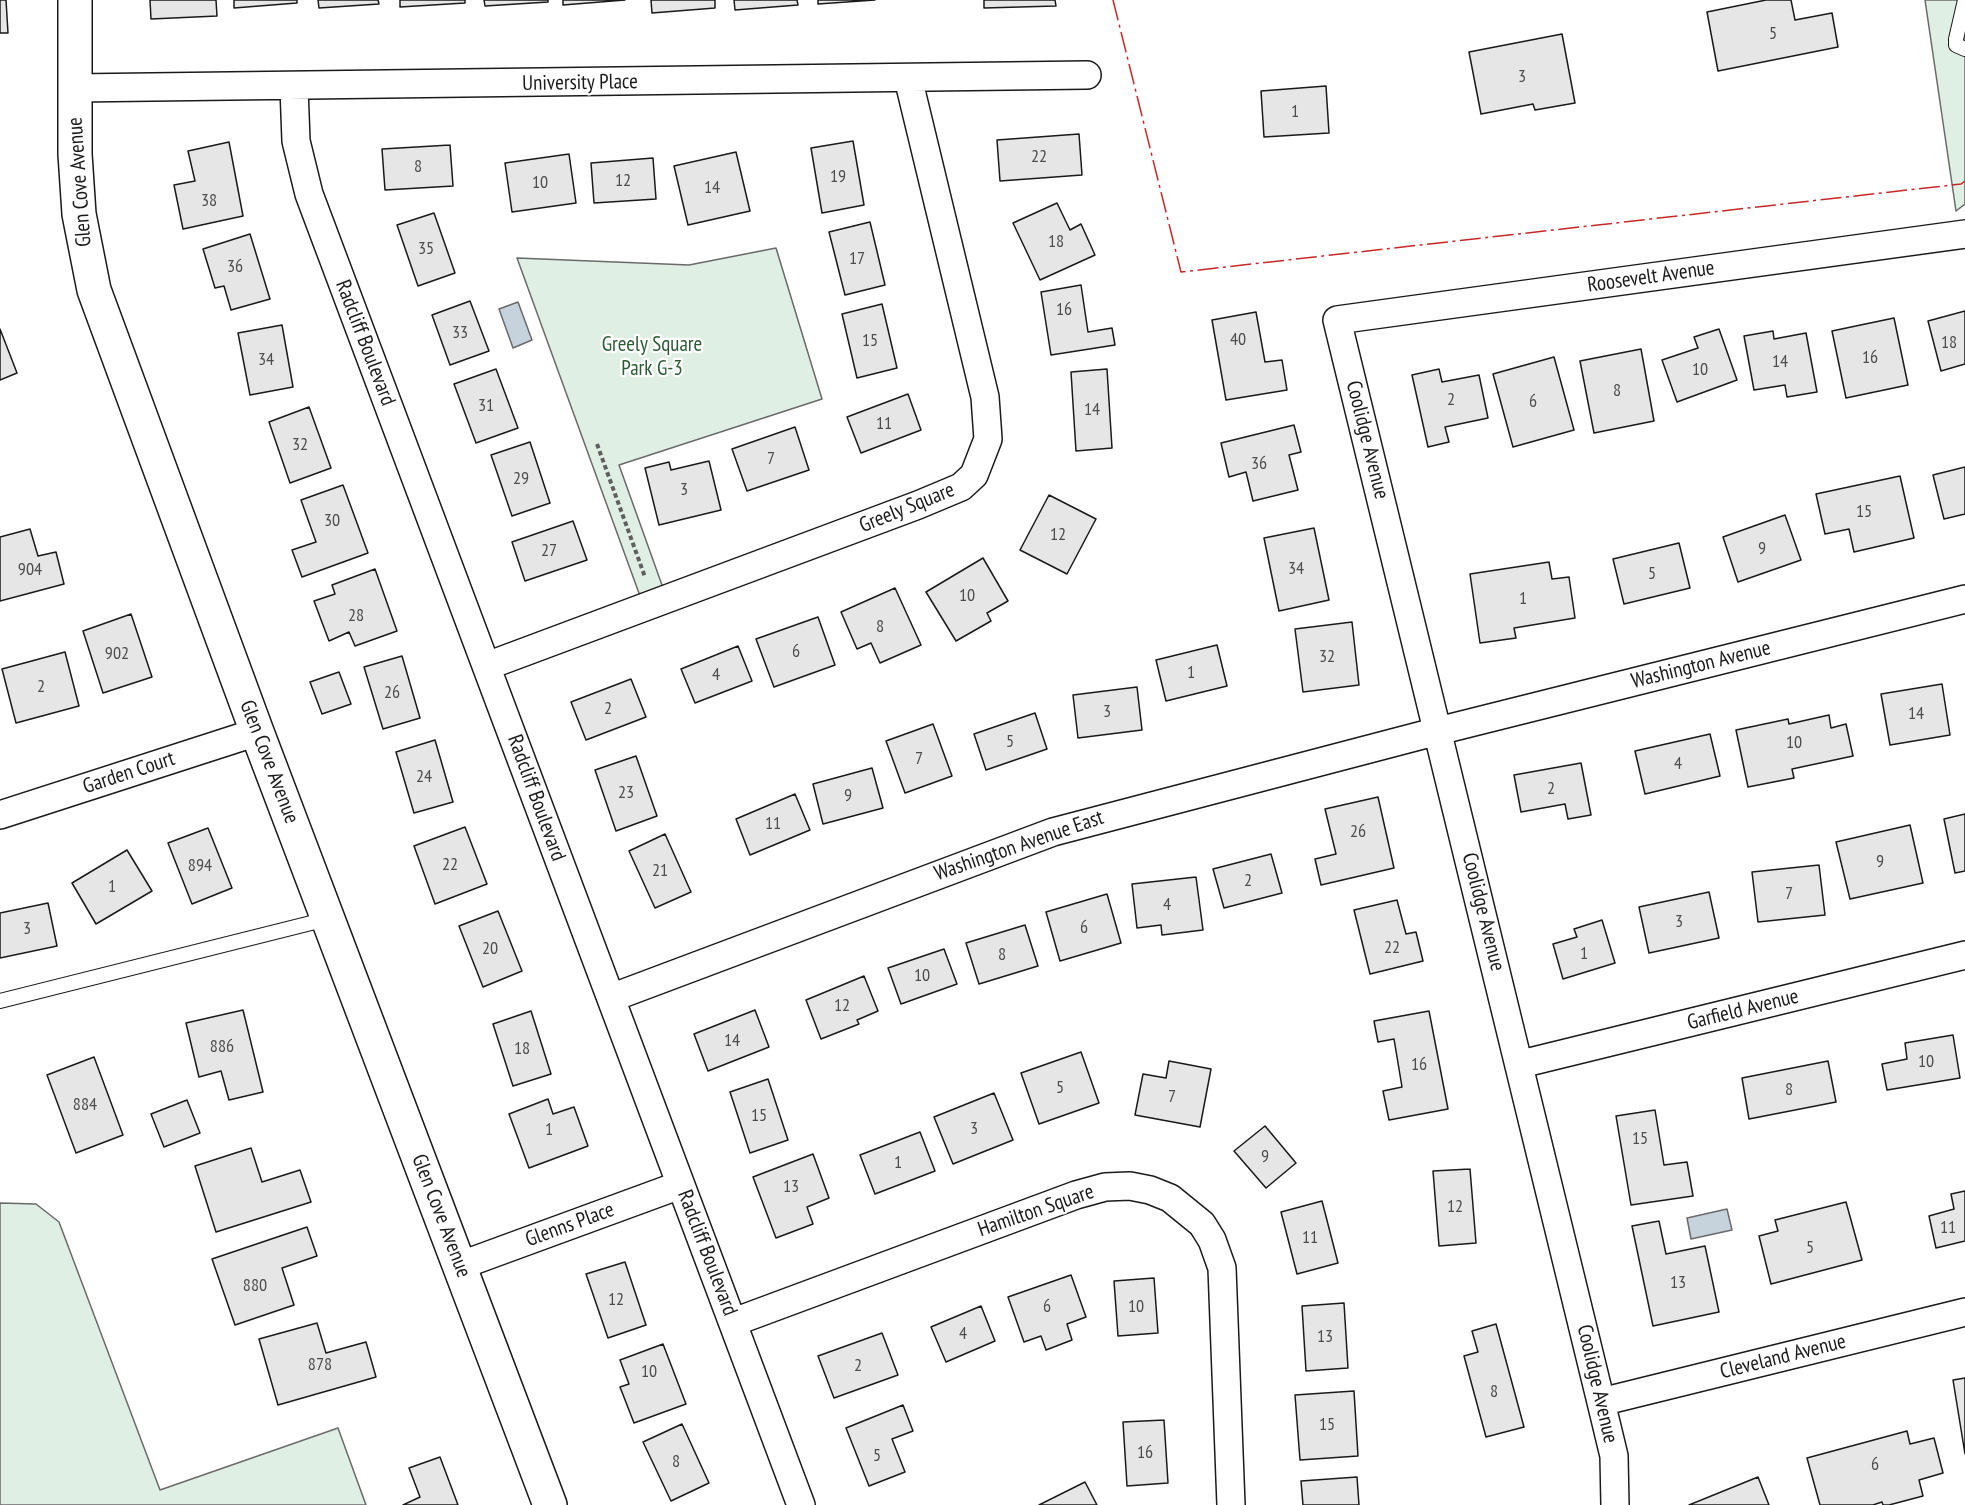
<!DOCTYPE html>
<style>
body{margin:0}
canvas{display:block;background:#fff}
</style>
<canvas width="1965" height="1505"></canvas>
<script>
const ctx = document.querySelector('canvas').getContext('2d');
ctx.lineJoin = 'round';
function paint(path, color) { ctx.fillStyle = color; ctx.fill(path, 'evenodd'); }
const toPath = rows => new Path2D(rows.map(r => 'M' + r).join(''));
function trace(path, color, width, dash) { ctx.strokeStyle = color; ctx.lineWidth = width; ctx.lineCap = dash ? 'butt' : 'round'; ctx.setLineDash(dash || []); ctx.stroke(path); }
function write(font, color, halo, rows, align = 'center') {
  ctx.font = font + ' "PT Sans Narrow",sans-serif'; ctx.lineWidth = 4.5; ctx.setLineDash([]); ctx.textBaseline = 'middle'; ctx.strokeStyle = halo; ctx.fillStyle = color; for (const [text, x, y, turn = 0] of rows) {
    ctx.save(); ctx.translate(x, y); ctx.rotate((+turn || 0) * Math.PI / 180); ctx.textAlign = isNaN(turn) ? turn : align; if (halo) ctx.strokeText(text, 0, 0); ctx.fillText(text, 0, 0); ctx.restore();
  }
}
const green = toPath([
 [1925,0,1965,0,1965,204,1956,211,1925,0],
 [776,248,822,399,619,465,667,599,644,607,517,258,689,265,776,248],
 [0,1203,36,1204,59,1222,160,1490,338,1428,366,1505,0,1505,0,1203]
]);
paint(green, '#e0efe3');
trace(green, '#6a6a6a', 1.5);
const water = toPath([
 [518,302,532,340,513,348,499,309,518,302],
 [1727,1209,1732,1230,1691,1239,1687,1218,1727,1209]
]);
paint(water, '#c6d2dc');
trace(water, '#6a6a6a', 1.5);
const building = toPath([
 [0,0,6,0,8,33,0,33,0,0],
 [150,0,216,0,217,16,151,19,150,0],
 [234,0,297,0,297,3,234,8,234,0],
 [318,0,378,0,379,4,319,8,318,0],
 [400,0,465,0,465,3,400,7,400,0],
 [484,0,548,0,548,2,485,6,484,0],
 [563,0,625,0,563,5,563,0],
 [651,0,715,0,715,8,652,13,651,0],
 [734,0,797,0,798,5,735,10,734,0],
 [818,0,875,0,818,4,818,0],
 [984,0,1055,0,1056,6,984,8,984,0],
 [1766,0,1791,0,1795,20,1832,13,1838,47,1718,71,1707,12,1766,0],
 [1562,34,1575,103,1535,110,1533,104,1481,114,1469,52,1562,34],
 [1326,86,1329,133,1264,137,1261,91,1326,86],
 [1079,134,1082,175,1000,181,997,140,1079,134],
 [853,141,864,205,822,213,811,148,853,141],
 [229,142,243,216,183,229,174,185,195,181,188,151,229,142],
 [450,145,453,186,385,190,382,149,450,145],
 [736,152,750,211,688,225,674,166,736,152],
 [569,154,576,203,512,212,505,163,569,154],
 [653,158,656,199,594,203,591,163,653,158],
 [1057,203,1070,230,1081,224,1095,255,1040,280,1013,223,1057,203],
 [434,213,455,273,418,286,397,225,434,213],
 [870,222,885,285,845,295,829,232,870,222],
 [250,234,270,299,231,310,224,286,215,288,203,249,250,234],
 [1081,285,1088,332,1112,328,1115,345,1051,355,1041,292,1081,285],
 [470,301,489,351,450,365,432,315,470,301],
 [882,304,897,368,857,378,842,314,882,304],
 [1965,311,1965,364,1941,371,1928,321,1965,311],
 [1256,312,1265,362,1282,360,1287,390,1226,400,1212,320,1256,312],
 [1894,318,1908,385,1846,398,1832,331,1894,318],
 [282,325,293,387,250,395,238,333,282,325],
 [0,329,17,373,0,380,0,329],
 [1719,329,1737,380,1677,402,1662,360,1698,348,1694,337,1719,329],
 [1773,331,1774,339,1806,333,1817,392,1787,397,1785,385,1754,390,1744,336,1773,331],
 [1641,349,1654,421,1594,433,1580,361,1641,349],
 [1554,357,1574,430,1513,447,1493,374,1554,357],
 [496,369,518,428,476,443,454,384,496,369],
 [1107,369,1112,448,1076,451,1071,372,1107,369],
 [1439,369,1442,382,1479,375,1488,418,1445,427,1449,442,1428,447,1412,375,1439,369],
 [908,394,921,430,861,453,847,417,908,394],
 [309,407,331,468,290,483,269,422,309,407],
 [1294,425,1301,452,1289,455,1298,490,1253,501,1246,472,1229,477,1221,443,1294,425],
 [795,427,809,470,747,491,732,449,795,427],
 [530,442,550,503,512,516,491,455,530,442],
 [709,461,721,510,659,525,645,468,669,462,671,470,709,461],
 [1965,467,1965,514,1944,519,1933,475,1965,467],
 [1900,476,1914,538,1854,552,1849,529,1825,534,1816,494,1900,476],
 [343,485,368,553,302,577,292,550,316,542,301,500,343,485],
 [1049,495,1096,519,1067,574,1020,550,1049,495],
 [1785,515,1801,560,1738,582,1723,537,1785,515],
 [573,521,587,560,525,581,512,542,573,521],
 [1314,528,1329,600,1279,611,1264,538,1314,528],
 [30,529,38,556,56,552,64,584,0,601,0,537,30,529],
 [1679,543,1690,588,1624,604,1613,559,1679,543],
 [983,558,1008,601,987,613,991,621,956,641,926,592,983,558],
 [1549,562,1552,579,1569,577,1575,618,1514,628,1516,638,1480,643,1470,574,1549,562],
 [375,569,397,631,355,646,349,632,329,641,314,601,335,594,332,585,375,569],
 [895,588,921,645,880,663,871,643,857,649,841,612,895,588],
 [131,614,152,677,103,693,83,631,131,614],
 [818,617,835,665,774,687,756,639,818,617],
 [1352,622,1359,685,1303,692,1295,629,1352,622],
 [1217,645,1227,686,1166,701,1156,660,1217,645],
 [738,646,752,681,695,703,681,669,738,646],
 [65,652,79,706,16,723,2,669,65,652],
 [402,656,420,718,383,729,364,667,402,656],
 [339,672,351,704,322,714,310,682,339,672],
 [631,679,646,717,586,740,571,702,631,679],
 [1942,684,1950,735,1890,745,1881,694,1942,684],
 [1137,687,1142,730,1078,738,1073,695,1137,687],
 [1035,713,1047,749,986,770,974,734,1035,713],
 [1829,715,1831,728,1846,724,1853,756,1792,769,1794,778,1748,787,1736,730,1788,719,1789,724,1829,715],
 [933,724,952,776,905,793,886,741,933,724],
 [1710,734,1720,776,1645,794,1635,751,1710,734],
 [435,740,453,802,414,813,396,752,435,740],
 [636,756,657,816,616,831,595,770,636,756],
 [1581,763,1591,815,1568,819,1565,804,1521,812,1514,775,1581,763],
 [872,768,883,808,823,824,813,784,872,768],
 [795,794,810,830,750,855,736,819,795,794],
 [1378,797,1394,868,1321,885,1315,859,1336,854,1325,809,1378,797],
 [1965,814,1965,871,1955,873,1944,819,1965,814],
 [1910,825,1923,883,1850,899,1836,842,1910,825],
 [465,827,487,884,435,904,414,846,465,827],
 [208,828,232,888,192,904,168,843,208,828],
 [665,834,691,892,655,908,629,851,665,834],
 [127,850,152,891,96,924,72,883,127,850],
 [1271,854,1282,893,1224,908,1213,869,1271,854],
 [1819,865,1825,915,1758,922,1752,872,1819,865],
 [1196,877,1203,930,1162,935,1161,925,1137,928,1132,884,1196,877],
 [1709,892,1719,938,1649,953,1639,907,1709,892],
 [1107,894,1121,943,1060,961,1046,912,1107,894],
 [1397,900,1406,934,1416,932,1423,961,1370,974,1354,910,1397,900],
 [48,903,57,946,0,958,0,913,48,903],
 [498,911,522,971,483,987,459,926,498,911],
 [1602,920,1615,963,1563,979,1553,944,1577,937,1574,929,1602,920],
 [1025,925,1038,966,979,984,966,943,1025,925],
 [944,949,957,984,901,1004,888,968,944,949],
 [864,976,878,1011,857,1020,859,1024,821,1039,806,1000,864,976],
 [243,1010,263,1092,229,1100,221,1071,199,1077,186,1023,243,1010],
 [755,1010,769,1047,708,1071,694,1034,755,1010],
 [531,1011,551,1074,513,1086,493,1024,531,1011],
 [1429,1011,1448,1109,1389,1120,1383,1091,1402,1087,1394,1039,1378,1042,1374,1021,1429,1011],
 [1953,1035,1960,1078,1887,1090,1882,1064,1907,1059,1905,1043,1953,1035],
 [1081,1052,1099,1103,1039,1124,1021,1073,1081,1052],
 [94,1057,123,1135,76,1153,47,1075,94,1057],
 [1169,1061,1211,1069,1200,1127,1135,1115,1143,1074,1166,1078,1169,1061],
 [1828,1061,1836,1102,1749,1119,1742,1078,1828,1061],
 [768,1079,788,1140,750,1153,730,1092,768,1079],
 [994,1093,1013,1140,953,1164,934,1117,994,1093],
 [548,1099,553,1114,574,1107,588,1146,529,1168,509,1114,548,1099],
 [187,1100,200,1133,164,1147,151,1114,187,1100],
 [1655,1110,1664,1165,1687,1162,1693,1196,1631,1205,1616,1116,1655,1110],
 [1265,1126,1296,1163,1266,1188,1234,1151,1265,1126],
 [920,1132,935,1171,875,1194,860,1155,920,1132],
 [251,1148,262,1182,300,1170,311,1202,216,1232,195,1166,251,1148],
 [813,1154,829,1198,807,1207,813,1224,776,1238,753,1177,813,1154],
 [1470,1169,1476,1243,1439,1246,1433,1171,1470,1169],
 [1965,1191,1965,1241,1936,1248,1929,1216,1954,1209,1951,1194,1965,1191],
 [1322,1201,1338,1263,1297,1274,1281,1212,1322,1201],
 [1846,1202,1862,1260,1771,1284,1759,1236,1778,1231,1775,1220,1846,1202],
 [1659,1221,1666,1254,1705,1246,1719,1312,1653,1326,1632,1226,1659,1221],
 [307,1227,317,1256,282,1268,294,1305,235,1325,212,1259,307,1227],
 [625,1262,646,1325,608,1338,586,1274,625,1262],
 [1071,1275,1086,1317,1067,1324,1072,1340,1046,1350,1041,1336,1024,1342,1008,1297,1071,1275],
 [1154,1278,1158,1333,1118,1336,1114,1281,1154,1278],
 [1344,1303,1348,1368,1306,1371,1302,1306,1344,1303],
 [981,1306,995,1341,946,1362,931,1327,981,1306],
 [317,1323,326,1353,366,1342,376,1377,278,1405,259,1339,317,1323],
 [1496,1324,1524,1427,1486,1437,1464,1356,1478,1352,1472,1331,1496,1324],
 [882,1333,898,1375,834,1398,818,1356,882,1333],
 [663,1344,686,1404,634,1423,620,1387,629,1384,620,1360,663,1344],
 [1965,1378,1965,1454,1953,1380,1965,1378],
 [1354,1391,1358,1456,1300,1460,1295,1395,1354,1391],
 [903,1405,913,1431,892,1439,905,1472,869,1486,846,1428,903,1405],
 [1164,1420,1168,1483,1127,1486,1123,1422,1164,1420],
 [682,1424,709,1483,671,1501,643,1442,682,1424],
 [1907,1431,1910,1444,1934,1438,1943,1473,1919,1480,1923,1496,1889,1505,1883,1505,1882,1502,1873,1505,1820,1505,1807,1458,1907,1431],
 [440,1457,458,1505,403,1505,420,1497,409,1468,440,1457],
 [1357,1477,1359,1505,1303,1505,1301,1481,1357,1477],
 [1758,1477,1769,1505,1689,1505,1758,1477],
 [1085,1482,1097,1505,1039,1505,1085,1482]
]);
paint(building, '#e6e6e6');
trace(building, '#1a1a1a', 1.5);
const service = toPath([
 [1965,0,1956,39,1956,45,1965,49],
 [0,1001,327,919]
]);
const minor = toPath([
 [294,87,296,141,309,194,801,1505],
 [74,88,1087,75],
 [487,666,918,505,961,487,974,475,988,439,985,397,908,78],
 [0,815,257,732],
 [611,998,1053,832,1438,731,1965,599],
 [1521,1064,1965,955],
 [459,1266,680,1185],
 [734,1322,1076,1195,1105,1187,1130,1186,1150,1190,1170,1198,1202,1224,1212,1240,1222,1268,1231,1505],
 [1601,1402,1965,1312],
 [1615,1505,1614,1456,1601,1402,1337,320,1965,234]
]);
const secondary = toPath([
 [75,0,75,154,79,214,94,290,257,732,550,1505]
]);
trace(service, '#1a1a1a', 16);
trace(minor, '#1a1a1a', 30);
trace(secondary, '#1a1a1a', 36);
trace(toPath([
 [597,444,645,577]
]), '#5f5f5f', 4, [4.5, 3]);
trace(service, '#fff', 14);
trace(minor, '#fff', 27);
trace(secondary, '#fff', 33);
trace(toPath([
 [1113,0,1181,272,1961,184,1965,181]
]), '#c62828', 1.5, [21, 4.5, 3, 4.5]);
write('18px', '#4d4d4d', null, [
 ["5",1773,34],
 ["3",1522,77],
 ["1",1295,112],
 ["22",1039,157],
 ["8",418,167],
 ["19",838,177],
 ["12",623,181],
 ["10",540,183],
 ["14",712,188],
 ["38",209,201],
 ["18",1056,242],
 ["35",426,249],
 ["17",857,259],
 ["36",235,267],
 ["16",1064,310],
 ["33",460,333],
 ["40",1238,340],
 ["15",870,341],
 ["18",1949,343],
 ["16",1870,358],
 ["34",266,360],
 ["14",1780,362],
 ["10",1700,370],
 ["8",1617,391],
 ["2",1451,400],
 ["6",1533,402],
 ["31",486,406],
 ["14",1092,410],
 ["11",884,424],
 ["32",300,445],
 ["7",771,459],
 ["36",1259,464],
 ["29",521,479],
 ["3",684,490],
 ["15",1864,512],
 ["30",332,521],
 ["12",1058,535],
 ["9",1762,549],
 ["27",549,551],
 ["34",1296,569],
 ["904",30,570],
 ["5",1652,574],
 ["10",967,596],
 ["1",1523,599],
 ["28",356,616],
 ["8",880,627],
 ["6",796,652],
 ["902",117,654],
 ["32",1327,657],
 ["1",1191,673],
 ["4",716,675],
 ["2",41,687],
 ["26",392,693],
 ["2",608,709],
 ["3",1107,712],
 ["14",1916,714],
 ["5",1010,742],
 ["10",1794,743],
 ["7",919,759],
 ["4",1678,764],
 ["24",424,777],
 ["2",1551,789],
 ["23",626,793],
 ["9",848,796],
 ["11",773,824],
 ["26",1358,832],
 ["9",1880,862],
 ["22",450,865],
 ["894",200,866],
 ["21",660,871],
 ["2",1248,881],
 ["1",112,887],
 ["7",1789,894],
 ["4",1167,905],
 ["3",1679,922],
 ["6",1084,928],
 ["3",27,929],
 ["22",1392,948],
 ["20",490,949],
 ["1",1584,954],
 ["8",1002,955],
 ["10",922,976],
 ["12",842,1006],
 ["14",732,1041],
 ["886",222,1047],
 ["18",522,1049],
 ["10",1926,1062],
 ["16",1419,1065],
 ["5",1060,1088],
 ["8",1789,1090],
 ["7",1172,1097],
 ["884",85,1105],
 ["15",759,1116],
 ["3",974,1129],
 ["1",549,1130],
 ["15",1640,1139],
 ["9",1265,1157],
 ["1",898,1163],
 ["13",791,1187],
 ["12",1455,1207],
 ["11",1948,1228],
 ["11",1310,1238],
 ["5",1810,1248],
 ["13",1678,1283],
 ["880",255,1286],
 ["12",616,1300],
 ["6",1047,1307],
 ["10",1136,1307],
 ["4",963,1334],
 ["13",1325,1337],
 ["878",320,1365],
 ["2",858,1366],
 ["10",649,1372],
 ["8",1494,1392],
 ["15",1327,1425],
 ["16",1145,1453],
 ["5",877,1456],
 ["8",676,1462],
 ["6",1875,1465]
]);
write('21px', '#1a1a1a', '#fff', [
 ["University Place",580,83,-1],
 ["Glen Cove Avenue",80,182,-94],
 ["Roosevelt Avenue",1651,277,-8],
 ["Radcliff Boulevard",365,343,69],
 ["Coolidge Avenue",1367,440,76],
 ["Greely Square",907,508,-22],
 ["Washington Avenue",1701,665,-14],
 ["Glen Cove Avenue",269,762,69],
 ["Garden Court",129,773,-18],
 ["Radcliff Boulevard",536,798,70],
 ["Washington Avenue East",1019,846,-19],
 ["Coolidge Avenue",1483,912,76],
 ["Garfield Avenue",1743,1010,-14],
 ["Hamilton Square",1036,1211,-19],
 ["Glen Cove Avenue",441,1216,69],
 ["Glenns Place",570,1225,-20],
 ["Radcliff Boulevard",707,1253,69],
 ["Cleveland Avenue",1783,1357,-14],
 ["Coolidge Avenue",1597,1384,77]
]);
write('21px', '#2b5a34', '#fff', [
 ["Greely Square",652,345],
 ["Park G-3",652,369]
]);
</script>
